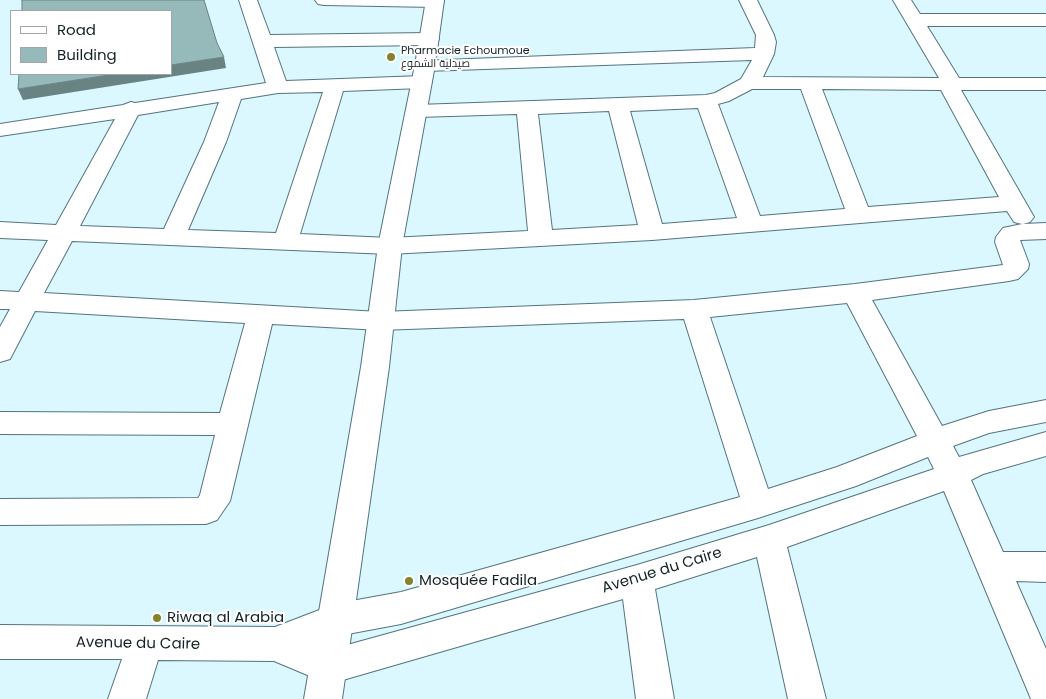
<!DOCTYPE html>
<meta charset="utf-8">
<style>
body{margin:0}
#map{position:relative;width:1046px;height:699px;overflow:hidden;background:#dbf7ff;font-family:Poppins,sans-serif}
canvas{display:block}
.legend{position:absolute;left:10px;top:10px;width:162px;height:65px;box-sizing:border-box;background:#fff;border:1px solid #a1a7a8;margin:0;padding:6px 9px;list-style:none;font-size:15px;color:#152225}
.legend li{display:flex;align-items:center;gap:10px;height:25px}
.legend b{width:25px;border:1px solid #a1a7a8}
</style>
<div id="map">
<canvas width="1046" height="699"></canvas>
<ul class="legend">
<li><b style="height:6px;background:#fff"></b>Road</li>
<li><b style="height:14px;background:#96bab9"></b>Building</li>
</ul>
</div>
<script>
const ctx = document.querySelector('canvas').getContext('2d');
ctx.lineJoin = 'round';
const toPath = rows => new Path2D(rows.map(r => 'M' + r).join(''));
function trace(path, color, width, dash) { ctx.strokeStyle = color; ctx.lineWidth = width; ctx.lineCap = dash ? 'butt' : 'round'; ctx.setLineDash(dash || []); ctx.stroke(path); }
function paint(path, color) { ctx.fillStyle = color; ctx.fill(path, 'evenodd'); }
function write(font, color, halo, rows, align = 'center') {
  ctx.font = font + ' Poppins,Cairo,sans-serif'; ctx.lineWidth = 4; ctx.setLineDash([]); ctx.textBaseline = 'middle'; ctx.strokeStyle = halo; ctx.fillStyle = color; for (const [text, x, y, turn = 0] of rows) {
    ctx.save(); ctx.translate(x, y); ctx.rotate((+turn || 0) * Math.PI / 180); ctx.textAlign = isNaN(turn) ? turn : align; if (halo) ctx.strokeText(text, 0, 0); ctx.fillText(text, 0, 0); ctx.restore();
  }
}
const minor = toPath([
 [239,0,257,0,270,35,430,33,437,35,439,39,437,43,430,45,274,47,286,81,422,76,429,78,432,82,429,86,422,88,343,91,300,234,390,238,528,231,517,114,417,117,410,115,407,111,410,107,417,105,706,95,715,93,741,79,752,60,425,71,418,69,415,65,418,61,755,48,756,35,739,0,757,0,774,35,776,42,774,54,763,77,939,78,893,0,911,0,920,14,1046,14,1046,26,927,26,959,78,1046,78,1046,90,961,90,1034,217,1030,222,1023,224,1046,223,1046,239,1020,240,1029,264,1028,269,1018,279,1009,281,872,300,942,426,989,411,1046,400,1046,422,989,433,953,446,959,457,1046,432,1046,456,983,474,971,480,1003,552,1046,552,1046,582,1016,581,1046,649,1046,699,1031,699,944,491,787,547,826,699,788,699,757,557,655,589,674,699,636,699,623,599,329,684,274,661,158,660,146,699,108,699,122,659,0,659,0,625,275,627,335,604,401,592,740,497,684,319,380,330,272,324,230,501,217,520,206,524,0,525,0,499,198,498,200,495,215,435,0,434,0,412,220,413,245,323,35,311,10,359,0,362,0,327,10,309,0,309,0,291,19,292,48,240,0,238,0,222,56,225,115,119,0,136,0,124,123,105,131,102,135,103,266,83,239,0],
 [752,89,801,89,845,209,760,216,718,104,729,101,752,89],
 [822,89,941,90,999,197,868,207,822,89],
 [323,92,276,233,188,230,226,142,241,99,278,93,323,92],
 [219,102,204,142,164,229,80,226,138,115,219,102],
 [698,108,737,218,662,224,630,111,698,108],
 [609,111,638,225,552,230,538,114,609,111],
 [1007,211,1014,222,1022,224,1003,228,996,237,995,242,1003,265,855,284,694,300,380,312,44,293,72,241,390,254,652,240,1007,211],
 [847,303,917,436,837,467,768,489,710,317,847,303],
 [928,457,934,469,769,525,637,565,329,650,316,644,337,636,401,624,758,518,856,486,928,457],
 [315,0,443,0,444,2,441,6,435,7,324,5,318,4,315,0]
]);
const tertiary = toPath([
 [426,0,444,0,435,65,402,246,389,367,342,699,304,699,361,367,378,246,415,65,426,0]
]);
trace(minor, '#54747d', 2);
trace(tertiary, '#54747d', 2);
paint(minor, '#fff');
paint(tertiary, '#fff');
paint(toPath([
 [224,57,226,68,23,100,18,89,115,74,171,74,171,65]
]), '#698282');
const building = toPath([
 [22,0,204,0,217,43,224,57,171,65,171,11,22,11,22,0],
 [19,74,115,74,18,89,19,74]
]);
paint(building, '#96bab9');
trace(building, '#698282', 1);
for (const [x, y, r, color] of [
 [391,57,5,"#85842d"],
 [409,581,5,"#85842d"],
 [157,618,5,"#85842d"]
]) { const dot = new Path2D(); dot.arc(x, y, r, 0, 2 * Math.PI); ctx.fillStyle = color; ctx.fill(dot); trace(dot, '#fff', 2); }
write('11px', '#152225', '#fff', [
 ["Pharmacie Echoumoue",401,51],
 ["صيدلية الشموع",401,64]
], 'left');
write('15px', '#152225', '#fff', [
 ["Avenue du Caire",662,571,-17],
 ["Avenue du Caire",138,644,1]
]);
write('15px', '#152225', '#fff', [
 ["Mosquée Fadila",419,581],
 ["Riwaq al Arabia",167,618]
], 'left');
</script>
